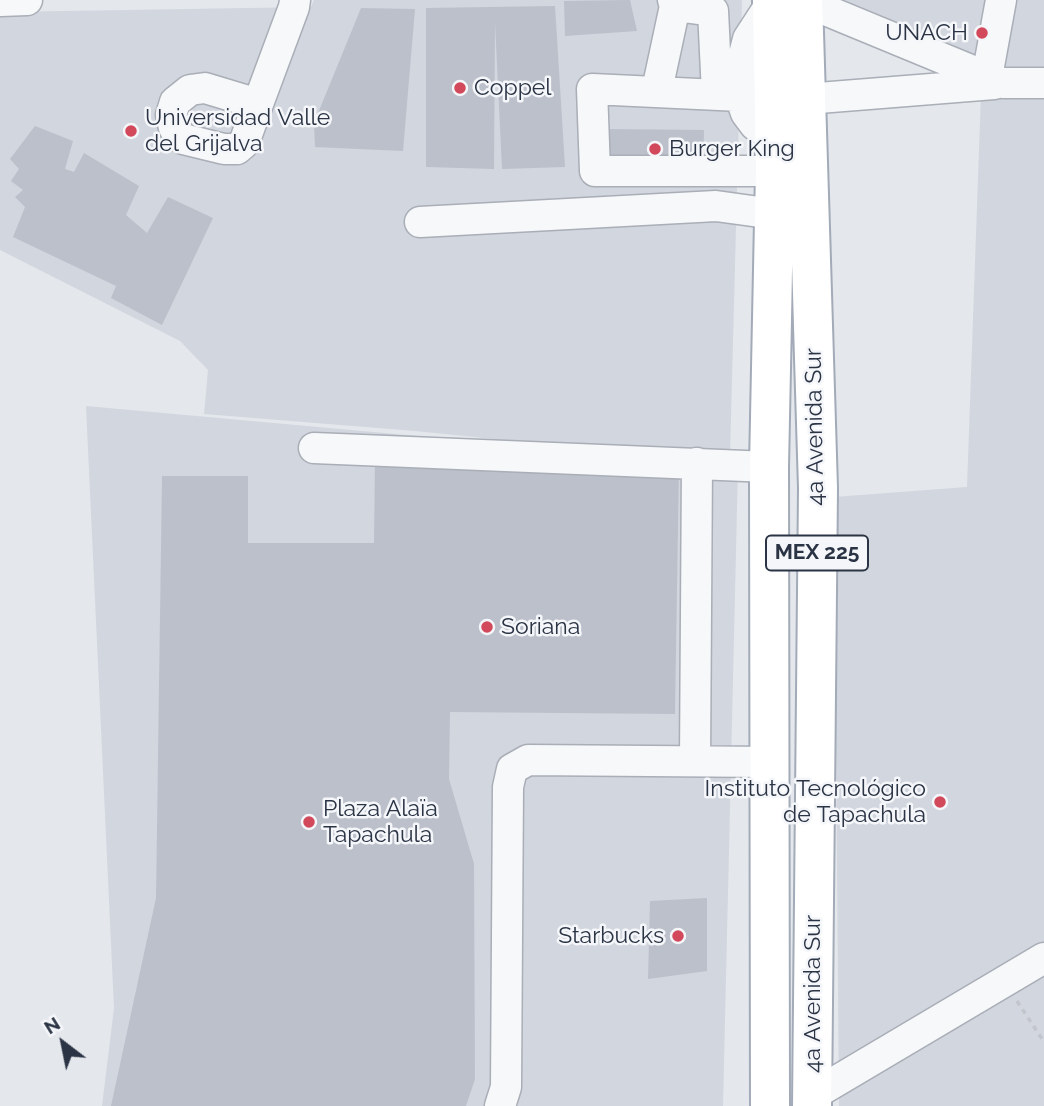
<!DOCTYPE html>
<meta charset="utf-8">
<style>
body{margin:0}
#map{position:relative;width:1044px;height:1106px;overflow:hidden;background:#e4e7ec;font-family:Raleway,sans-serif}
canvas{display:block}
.north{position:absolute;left:28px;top:1008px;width:70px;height:70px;-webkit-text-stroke:5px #f4f6f9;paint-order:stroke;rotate:328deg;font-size:19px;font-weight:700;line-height:28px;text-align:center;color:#2b3445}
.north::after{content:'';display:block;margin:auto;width:24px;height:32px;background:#2b3445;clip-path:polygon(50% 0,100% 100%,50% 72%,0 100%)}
</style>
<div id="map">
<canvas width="1044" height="1106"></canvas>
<div class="north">N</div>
</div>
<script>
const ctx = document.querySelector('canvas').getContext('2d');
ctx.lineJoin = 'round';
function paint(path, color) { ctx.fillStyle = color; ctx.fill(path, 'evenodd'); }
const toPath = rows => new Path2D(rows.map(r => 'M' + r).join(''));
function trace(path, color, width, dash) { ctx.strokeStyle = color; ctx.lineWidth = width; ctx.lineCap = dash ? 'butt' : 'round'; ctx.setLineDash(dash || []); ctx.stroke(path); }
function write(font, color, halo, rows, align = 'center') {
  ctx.font = font + ' Raleway,sans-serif'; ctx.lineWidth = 5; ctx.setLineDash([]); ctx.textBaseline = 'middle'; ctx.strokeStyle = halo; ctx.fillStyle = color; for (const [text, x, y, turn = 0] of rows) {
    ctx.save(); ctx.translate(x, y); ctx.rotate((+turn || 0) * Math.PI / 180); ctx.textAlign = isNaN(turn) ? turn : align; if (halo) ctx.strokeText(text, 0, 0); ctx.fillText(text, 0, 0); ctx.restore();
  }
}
paint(toPath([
 [314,0,742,0,730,455,699,460,415,431,204,414,208,370,180,341,0,250,0,12,311,7],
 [831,0,1044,0,1044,70,1007,67],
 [981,94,1044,99,1044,1106,839,1106,834,497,967,487],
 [86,406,738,465,723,1106,102,1106,114,1008]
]), '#d2d6de');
paint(toPath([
 [630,0,637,31,565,36,564,1],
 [555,6,565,167,502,169,495,22,494,169,426,167,426,8],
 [361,8,415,9,403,151,315,147,314,123],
 [35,126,73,141,65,169,74,172,84,153,139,186,126,215,147,233,168,197,213,218,162,325,111,298,116,286,13,237,25,207,15,197,23,190,11,181,19,169,10,159],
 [606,129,704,130,703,169,605,168],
 [375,461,679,464,675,714,450,712,449,779,474,864,475,1079,466,1106,111,1106,156,898,162,476,248,476,248,543,374,543],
 [707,898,707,971,648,979,650,901]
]), '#bbc0ca');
const minor = toPath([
 [801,0,1002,83,1044,83],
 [0,1,27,0],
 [772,2,748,39,740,70,740,96,746,113,755,125,774,137],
 [675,6,713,11,717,93],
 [987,77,1001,0],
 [657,90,675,6,673,0],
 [740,96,592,89,595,171,775,171],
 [806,99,994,84],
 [258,104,205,88,190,90,175,102,171,115,174,128,183,139,224,149,237,149,244,143,258,104,294,7,295,0],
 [420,222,716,206,774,214],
 [314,448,769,467],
 [695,761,697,463],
 [813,1095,1044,958],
 [500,1106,506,1087,508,787,512,769,528,760,771,762]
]);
const major = toPath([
 [803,0,818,488,812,1106],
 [770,1106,769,467,775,171,772,0]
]);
trace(minor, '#a9aeb7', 33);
trace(major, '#a3abb8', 42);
trace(toPath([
 [1017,1001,1044,1042]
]), '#c2c5cb', 3.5, [5, 5]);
trace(minor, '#f7f8fa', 30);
trace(major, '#fff', 38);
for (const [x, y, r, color] of [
 [982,33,7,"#d1495b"],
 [460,88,7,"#d1495b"],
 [131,131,7,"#d1495b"],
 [655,149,7,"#d1495b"],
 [487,627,7,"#d1495b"],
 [940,802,7,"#d1495b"],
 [309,822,7,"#d1495b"],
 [678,936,7,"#d1495b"]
]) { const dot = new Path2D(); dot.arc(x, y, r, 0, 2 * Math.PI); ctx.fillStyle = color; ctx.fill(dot); trace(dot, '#f4f6f9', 2.5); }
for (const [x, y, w] of [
 [817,553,102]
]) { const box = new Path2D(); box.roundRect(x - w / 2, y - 17.5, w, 35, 5); ctx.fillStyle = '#f4f6f9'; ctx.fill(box); trace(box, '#2b3445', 2); }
write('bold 21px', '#2b3445', null, [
 ["MEX 225",817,553]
]);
write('23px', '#2b3445', '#f4f6f9', [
 ["UNACH",968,33,"right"],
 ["Coppel",474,88],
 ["Universidad Valle",145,118],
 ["del Grijalva",145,144],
 ["Burger King",669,149],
 ["Soriana",501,627],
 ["Instituto Tecnológico",926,789,"right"],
 ["de Tapachula",926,815,"right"],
 ["Plaza Alaïa",323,809],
 ["Tapachula",323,835],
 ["Starbucks",664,936,"right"]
], 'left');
write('23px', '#2b3445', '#f4f6f9', [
 ["4a Avenida Sur",815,427,-91],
 ["4a Avenida Sur",813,994,-90]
]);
</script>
